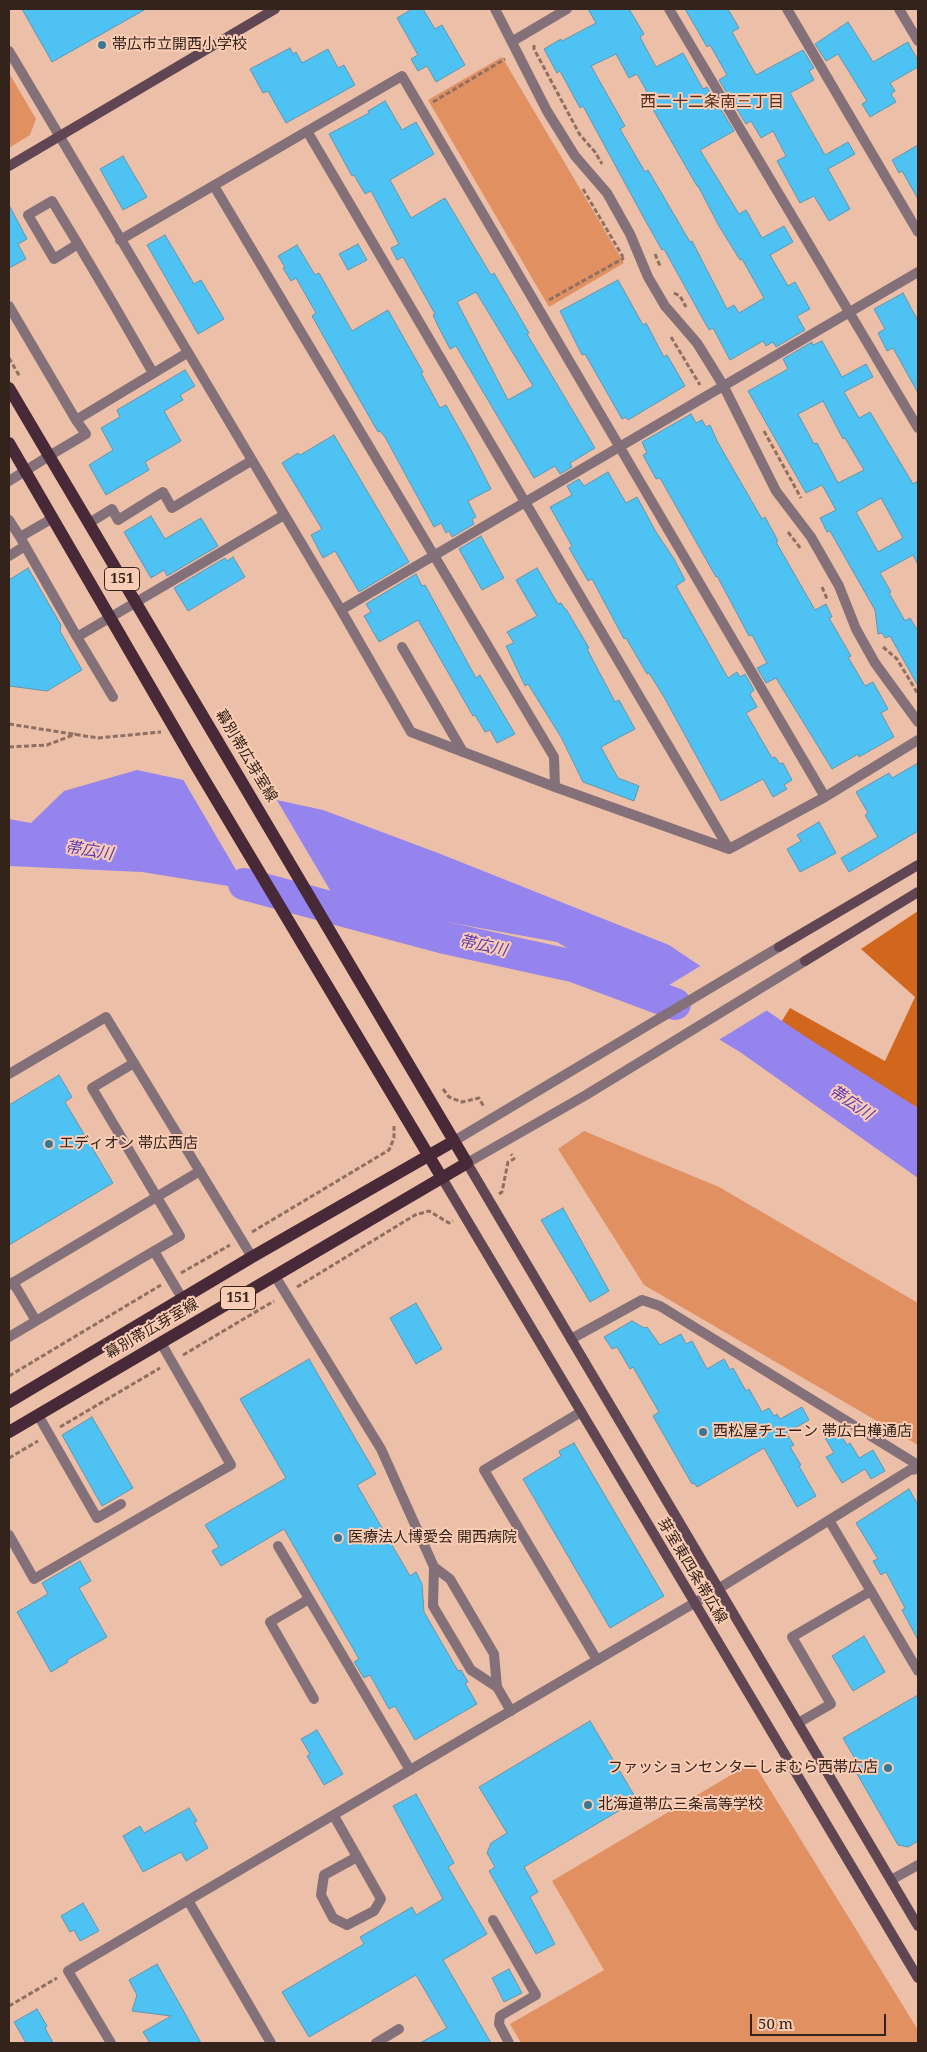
<!DOCTYPE html>
<meta charset="utf-8">
<style>
body{margin:0}
#map{position:relative;width:927px;height:2052px;overflow:hidden;background:#ecbfa8;font-family:"Noto Serif",serif}
canvas{display:block}
.frame{position:absolute;inset:0;border:10px solid #33231a;pointer-events:none}
.scale{position:absolute;left:750px;top:2014px;width:136px;height:22px;box-sizing:border-box;border:2px solid #33231a;border-top:0;padding-left:6px;font-size:15px;line-height:18px;white-space:nowrap;color:#33231a;-webkit-text-stroke:4px #f9ccb5;paint-order:stroke}
</style>
<div id="map">
<canvas width="927" height="2052"></canvas>
<div class="frame"></div>
<div class="scale">50 m</div>
</div>
<script>
const ctx = document.querySelector('canvas').getContext('2d');
ctx.lineJoin = 'round';
function paint(path, color) { ctx.fillStyle = color; ctx.fill(path, 'evenodd'); }
const toPath = rows => new Path2D(rows.map(r => 'M' + r).join(''));
function trace(path, color, width, dash) { ctx.strokeStyle = color; ctx.lineWidth = width; ctx.lineCap = dash ? 'butt' : 'round'; ctx.setLineDash(dash || []); ctx.stroke(path); }
function write(font, color, halo, rows, align = 'center') {
  ctx.font = font + ' "Noto Serif","Noto Sans JP",serif'; ctx.lineWidth = 4; ctx.setLineDash([]); ctx.textBaseline = 'middle'; ctx.strokeStyle = halo; ctx.fillStyle = color; for (const [text, x, y, turn = 0] of rows) {
    ctx.save(); ctx.translate(x, y); ctx.rotate((+turn || 0) * Math.PI / 180); ctx.textAlign = isNaN(turn) ? turn : align; if (halo) ctx.strokeText(text, 0, 0); ctx.fillText(text, 0, 0); ctx.restore();
  }
}
paint(toPath([
 [502,57,624,263,549,307,428,100],
 [9,73,36,119,30,135,9,148],
 [584,1131,719,1187,918,1303,918,1445,644,1285,558,1149],
 [753,1762,918,2030,918,2043,521,2043,510,2024,604,1970,552,1881]
]), '#e19062');
paint(toPath([
 [918,911,918,1124,773,1035,790,1008,885,1061,915,997,861,949]
]), '#d1661d');
paint(toPath([
 [137,770,323,810,438,853,669,945,806,1037,918,1108,918,1178,740,1052,557,942,425,918,142,872,9,866,9,819,31,823,64,791]
]), '#9583ee');
paint(toPath([
 [181,776,275,797,340,907,249,892],
 [702,965,769,1009,717,1041,646,999]
]), '#ecbfa8');
trace(toPath([
 [244,884,441,937,573,966,675,1004]
]), '#9583ee', 32);
const building = toPath([
 [22,9,146,9,52,62,22,9],
 [412,9,423,9,435,29,442,25,465,65,436,82,427,66,418,71,411,59,418,55,397,18,412,9],
 [588,9,629,9,644,34,640,37,656,67,683,53,703,89,707,87,734,131,700,150,739,214,746,210,762,238,784,226,793,242,770,255,788,286,795,282,810,309,797,316,805,330,776,347,773,342,766,346,763,341,730,360,713,328,709,330,664,249,662,250,645,220,583,106,580,108,560,71,557,73,544,49,561,39,562,41,596,23,588,9],
 [616,54,629,78,637,74,650,97,647,99,697,186,698,186,719,226,740,260,742,259,764,298,739,313,734,305,727,309,692,241,690,242,648,170,645,172,620,129,625,126,591,66,616,54],
 [685,9,728,9,739,28,732,32,756,75,803,50,814,68,809,71,814,80,790,93,825,155,848,142,855,154,828,169,850,209,829,221,814,196,800,203,777,161,786,156,773,131,761,138,751,121,746,124,719,80,727,75,710,45,707,47,685,9],
 [848,22,873,62,908,42,918,61,918,67,890,83,895,91,891,94,896,102,870,117,862,104,867,101,838,54,826,61,815,44,848,22],
 [290,48,293,54,296,52,302,63,328,49,338,68,344,65,355,85,286,123,268,91,263,93,250,69,290,48],
 [385,101,402,130,416,122,434,154,390,180,411,218,445,198,491,275,494,273,529,333,527,334,595,448,570,463,572,467,560,474,555,466,534,478,456,346,450,349,437,324,433,315,435,314,403,257,397,260,391,248,399,244,371,191,365,194,354,175,352,176,329,134,369,113,368,111,385,101],
 [476,292,533,386,508,400,457,302,476,292],
 [918,145,918,199,902,171,899,173,892,160,918,145],
 [123,156,147,197,123,210,100,169,123,156],
 [9,205,27,239,18,244,26,259,9,268,9,205],
 [165,235,194,284,201,280,224,319,198,334,147,245,165,235],
 [358,244,367,260,348,270,339,254,358,244],
 [297,245,315,275,319,273,352,331,388,310,423,372,421,373,440,408,446,405,470,448,491,489,468,501,476,517,472,519,474,524,452,537,449,531,446,533,441,523,434,527,385,437,380,431,378,432,343,371,312,316,316,313,296,278,291,281,283,268,285,267,278,256,297,245],
 [618,280,643,325,646,323,664,357,667,355,685,386,628,420,626,417,622,419,585,354,582,355,560,311,618,280],
 [903,293,918,321,918,393,893,348,887,351,878,333,885,329,874,309,903,293],
 [822,341,842,377,866,364,873,377,844,392,859,418,870,412,913,484,918,481,918,565,913,555,880,573,891,592,889,593,905,621,910,618,918,631,918,686,890,636,885,638,882,633,878,634,875,610,830,531,827,532,820,518,836,510,822,485,806,493,748,391,788,369,783,359,812,342,813,345,822,341],
 [823,401,843,439,845,438,864,470,838,483,817,443,814,444,798,414,823,401],
 [881,498,903,538,878,552,856,512,881,498],
 [185,370,195,386,180,395,183,400,164,411,181,441,145,462,149,470,106,495,89,465,113,450,101,428,120,417,117,410,185,370],
 [691,414,696,423,702,420,706,427,710,425,717,441,762,519,765,517,778,541,776,542,815,610,826,604,832,617,829,618,851,656,848,657,865,686,873,682,888,709,881,713,894,737,859,757,858,754,832,769,776,678,766,683,757,668,767,663,752,635,749,636,717,576,716,577,660,478,656,479,643,455,647,453,642,442,691,414],
 [334,435,409,562,359,592,335,551,323,558,311,535,322,529,282,463,298,453,300,455,334,435],
 [608,472,626,503,637,497,656,532,674,559,685,580,676,586,728,678,737,672,740,677,745,674,754,690,750,694,757,707,746,713,772,758,775,757,780,764,783,763,792,780,784,785,787,789,773,797,763,779,721,801,664,697,649,673,647,674,626,638,624,639,592,579,588,581,569,548,572,546,550,507,572,495,567,486,579,479,584,486,608,472],
 [151,516,165,539,201,518,218,546,167,576,164,570,151,578,124,532,151,516],
 [481,536,504,578,482,590,459,549,481,536],
 [233,557,245,577,188,611,174,588,225,558,227,561,233,557],
 [28,568,61,625,60,631,82,670,47,691,9,686,9,580,28,568],
 [537,568,558,604,561,603,565,609,566,609,589,648,587,649,615,702,619,700,635,729,601,747,618,778,639,786,634,801,583,782,561,737,528,684,525,686,506,646,514,643,507,632,537,616,516,580,537,568],
 [416,574,422,586,425,585,476,678,480,675,515,734,497,743,490,730,485,732,475,715,473,716,418,620,379,642,364,616,371,612,366,604,416,574],
 [918,763,918,831,849,872,841,858,878,837,865,815,868,813,856,792,889,773,892,778,918,763],
 [819,822,836,853,800,872,787,849,801,841,797,835,819,822],
 [59,1075,72,1097,65,1102,113,1183,9,1245,9,1105,59,1075],
 [563,1208,609,1291,590,1302,541,1220,563,1208],
 [416,1303,442,1349,416,1364,390,1318,416,1303],
 [632,1321,644,1328,647,1327,660,1345,681,1334,686,1344,692,1341,707,1369,724,1359,730,1370,733,1368,746,1391,749,1389,762,1412,769,1408,774,1416,777,1414,780,1419,802,1407,809,1420,786,1433,794,1445,790,1447,801,1465,799,1466,816,1496,797,1507,764,1448,697,1487,694,1483,692,1484,653,1416,659,1412,633,1367,630,1369,617,1347,612,1349,604,1337,632,1321],
 [309,1359,376,1474,357,1485,410,1576,416,1572,422,1584,424,1612,458,1671,461,1670,468,1682,465,1683,477,1704,415,1740,395,1706,389,1709,370,1675,364,1678,354,1662,359,1659,284,1529,221,1566,212,1551,219,1547,205,1525,286,1478,240,1399,309,1359],
 [92,1417,133,1488,102,1506,62,1435,92,1417],
 [837,1428,847,1445,850,1443,859,1458,873,1450,885,1471,871,1479,865,1469,842,1483,826,1457,834,1453,824,1436,837,1428],
 [574,1443,664,1596,610,1628,523,1479,561,1456,559,1451,574,1443],
 [909,1489,918,1505,918,1640,902,1610,905,1608,886,1572,881,1575,873,1561,878,1559,856,1523,909,1489],
 [80,1561,91,1581,79,1588,107,1637,67,1660,68,1662,51,1672,17,1612,48,1594,42,1583,80,1561],
 [864,1636,885,1672,853,1691,832,1656,864,1636],
 [918,1695,918,1841,908,1847,898,1845,856,1772,858,1764,843,1738,918,1695],
 [590,1721,637,1800,524,1867,538,1892,530,1897,555,1944,536,1954,489,1871,495,1867,487,1853,491,1843,507,1833,479,1787,590,1721],
 [317,1730,343,1774,324,1785,307,1756,310,1754,301,1739,317,1730],
 [416,1794,454,1863,448,1867,487,1934,443,1960,491,2043,420,2043,447,2028,416,1975,309,2037,282,1992,364,1944,360,1937,412,1907,416,1915,443,1899,393,1806,416,1794],
 [189,1808,197,1821,194,1822,208,1848,186,1861,181,1852,143,1872,123,1836,140,1826,144,1833,189,1808],
 [83,1903,99,1931,80,1941,74,1930,70,1932,61,1916,83,1903],
 [157,1964,183,2010,201,2043,150,2043,143,2032,171,2016,132,2011,137,1995,129,1980,157,1964],
 [509,1969,522,1993,504,2002,492,1978,509,1969],
 [37,2009,47,2026,45,2028,53,2043,26,2043,14,2022,37,2009]
]);
paint(building, '#4dc2f3');
trace(building, '#6695ab', 1);
trace(toPath([
 [534,45,534,49,580,135,595,152,602,164],
 [433,102,505,59],
 [583,189,623,257],
 [655,254,660,266],
 [674,293,680,296,686,307],
 [549,300,624,258],
 [671,337,700,385],
 [9,358,20,377],
 [764,431,801,498],
 [788,532,801,549],
 [822,587,827,599],
 [883,647,897,659,918,694],
 [9,724,98,738,161,732],
 [9,747,47,745,76,734],
 [443,1089,449,1097,462,1102,479,1098,484,1107],
 [499,1194,502,1192,508,1162,514,1159,511,1154],
 [252,1232,389,1150,394,1138,394,1126],
 [181,1273,230,1245],
 [297,1287,415,1215,429,1211,449,1223,453,1221],
 [183,1355,274,1301],
 [9,1376,161,1285],
 [60,1427,160,1368],
 [9,1458,38,1441],
 [9,2006,57,1978]
]), '#8f7060', 3, [5, 2.5]);
trace(toPath([
 [78,244,54,259,28,215,52,201,78,244,114,305,153,373],
 [9,306,76,420],
 [49,456,86,434,76,420,187,353],
 [53,518,20,537,77,637,284,515],
 [9,520,20,537],
 [89,523,112,509,118,520,163,492,172,508,251,461],
 [9,556,25,546],
 [77,637,113,697],
 [402,647,463,752],
 [134,1063,92,1088,180,1236,154,1251,182,1298],
 [275,1276,381,1449,434,1567,450,1579,494,1654,497,1687],
 [13,1282,36,1321],
 [9,1285,200,1171],
 [9,1337,154,1251],
 [581,1412,484,1470,597,1660],
 [38,1415,97,1518,121,1504],
 [9,1535,34,1579,231,1465,161,1343],
 [278,1546,410,1770],
 [434,1567,433,1606,471,1670,497,1687,511,1711],
 [309,1599,270,1622,314,1699],
 [798,1723,831,1704,792,1637,871,1591],
 [334,1816,381,1899,374,1911,347,1925,333,1918,321,1895,324,1875,357,1857],
 [891,1880,918,1865],
 [189,1902,271,2043],
 [493,1920,536,1995,500,2016,499,2024,509,2043],
 [376,2043,399,2029]
]), '#837079', 10);
trace(toPath([
 [495,9,547,111,575,156,607,193,630,234,648,277,665,306,697,343,723,385,776,491,811,537,839,586,856,629,875,663,918,722],
 [669,9,918,428],
 [787,9,918,232],
 [899,9,918,41],
 [513,41,567,9],
 [9,51,341,610,411,732,555,787,729,849,825,797,918,740],
 [307,131,729,849],
 [214,186,554,757,555,787],
 [120,240,402,76,825,797],
 [9,481,49,456],
 [341,610,918,272],
 [9,1074,106,1017,252,1257],
 [454,1141,779,947],
 [467,1163,586,1095,805,961],
 [571,1339,642,1300,660,1306,918,1465],
 [829,1520,918,1671],
 [111,2043,68,1971,718,1589,910,1470,918,1469]
]), '#837079', 10);
trace(toPath([
 [9,166,275,9],
 [779,947,918,865],
 [805,961,918,892],
 [467,1163,918,1926],
 [442,1178,918,1978]
]), '#604652', 10);
trace(toPath([
 [9,388,467,1163,9,1432],
 [9,443,195,764,442,1178],
 [9,1402,252,1257,454,1141]
]), '#472938', 12);
for (const [x, y, r, color] of [
 [102,45,5,"#3d7690"],
 [49,1144,5,"#3d7690"],
 [703,1432,5,"#3d7690"],
 [338,1538,5,"#3d7690"],
 [888,1768,5,"#3d7690"],
 [588,1805,5,"#3d7690"]
]) { const dot = new Path2D(); dot.arc(x, y, r, 0, 2 * Math.PI); ctx.fillStyle = color; ctx.fill(dot); trace(dot, '#f9ccb5', 2); }
for (const [x, y, w] of [
 [122,579,35],
 [238,1298,35]
]) { const box = new Path2D(); box.roundRect(x - w / 2, y - 11.5, w, 23, 4); ctx.fillStyle = '#f9ccb5'; ctx.fill(box); trace(box, '#33231a', 1); }
write('bold 14px', '#33231a', null, [
 ["151",122,579],
 ["151",238,1298]
]);
write('15px', '#33231a', '#f9ccb5', [
 ["帯広市立開西小学校",112,45],
 ["エディオン 帯広西店",59,1144],
 ["西松屋チェーン 帯広白樺通店",713,1432],
 ["医療法人博愛会 開西病院",348,1538],
 ["ファッションセンターしまむら西帯広店",878,1768,"right"],
 ["北海道帯広三条高等学校",598,1805]
], 'left');
write('15px', '#33231a', '#f9ccb5', [
 ["幕別帯広芽室線",246,756,59],
 ["幕別帯広芽室線",152,1329,-30],
 ["芽室東四条帯広線",692,1571,59]
]);
write('16px', '#54311d', '#f9ccb5', [
 ["西二十二条南三丁目",712,102]
]);
write('italic 16px', '#5a38b4', '#f9ccb5', [
 ["帯広川",89,851,9],
 ["帯広川",483,946,12],
 ["帯広川",851,1103,34]
]);
</script>
